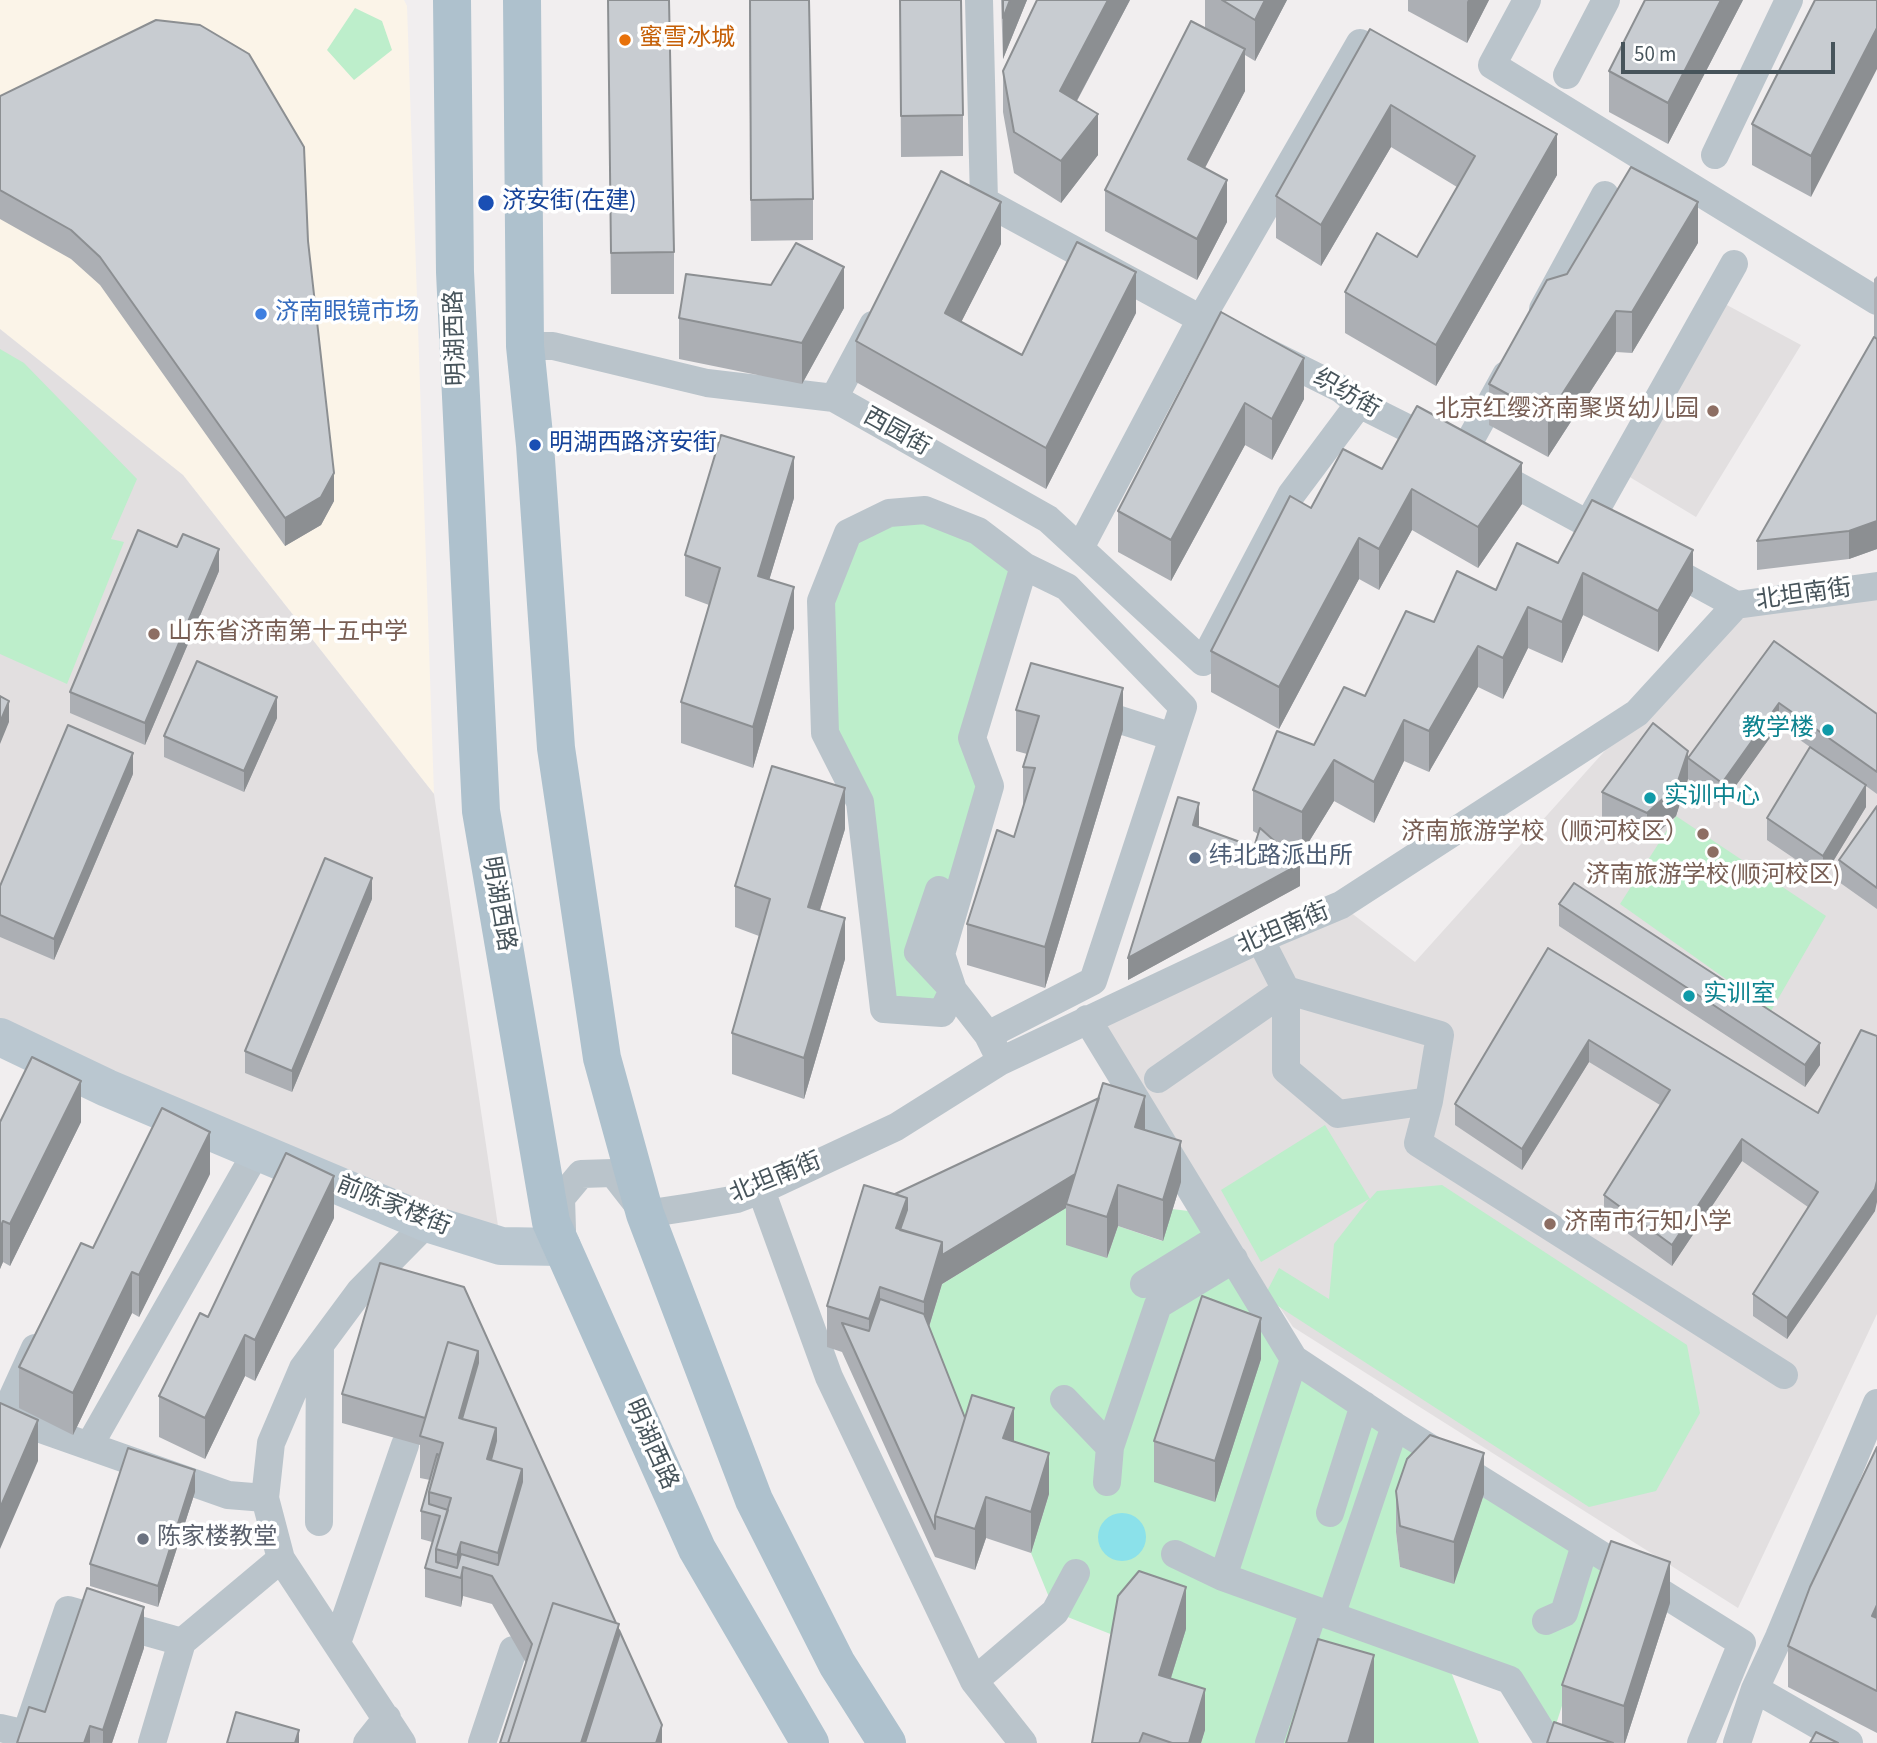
<!DOCTYPE html>
<meta charset="utf-8">
<style>
body{margin:0}
#map{position:relative;width:1877px;height:1743px;overflow:hidden;background:#f1eeef;font-family:"Source Sans 3",sans-serif}
canvas{display:block}
.scale{position:absolute;left:1621px;top:42px;width:214px;height:32px;box-sizing:border-box;border:4px solid #47545b;border-top:0;padding-left:9px;font-size:21px;line-height:24px;white-space:nowrap;color:#47545b;-webkit-text-stroke:5px #fff;paint-order:stroke}
</style>
<div id="map">
<canvas width="1877" height="1743"></canvas>
<div class="scale">50 m</div>
</div>
<script>
const ctx = document.querySelector('canvas').getContext('2d');
ctx.lineJoin = 'round';
function paint(path, color) { ctx.fillStyle = color; ctx.fill(path, 'evenodd'); }
const toPath = rows => new Path2D(rows.map(r => 'M' + r).join(''));
function trace(path, color, width, dash) { ctx.strokeStyle = color; ctx.lineWidth = width; ctx.lineCap = dash ? 'butt' : 'round'; ctx.setLineDash(dash || []); ctx.stroke(path); }
function write(font, color, halo, rows, align = 'center') {
  ctx.font = font + ' "Source Sans 3","Noto Sans SC",sans-serif'; ctx.lineWidth = 7; ctx.setLineDash([]); ctx.textBaseline = 'middle'; ctx.strokeStyle = halo; ctx.fillStyle = color; for (const [text, x, y, turn = 0] of rows) {
    ctx.save(); ctx.translate(x, y); ctx.rotate((+turn || 0) * Math.PI / 180); ctx.textAlign = isNaN(turn) ? turn : align; if (halo) ctx.strokeText(text, 0, 0); ctx.fillText(text, 0, 0); ctx.restore();
  }
}
paint(toPath([
 [0,0,404,0,407,6,434,794,183,475,0,329]
]), '#fbf4e8');
paint(toPath([
 [1725,304,1801,345,1696,517,1628,476],
 [0,329,183,475,434,794,501,1246,0,1032],
 [1877,586,1877,1314,1738,1608,1293,1327,1087,1019,1341,905,1415,962,1736,605]
]), '#e2dfe0');
paint(toPath([
 [355,8,382,21,392,50,354,80,327,50],
 [0,349,24,363,137,479,111,539,124,542,67,684,0,654],
 [925,510,1024,566,972,738,990,786,942,1013,884,1009,860,802,825,733,821,601,848,533],
 [1676,816,1826,916,1771,1011,1620,904],
 [1325,1125,1370,1199,1377,1191,1442,1185,1687,1345,1700,1413,1656,1491,1589,1507,1264,1297,1279,1268,1329,1299,1334,1244,1369,1199,1261,1262,1221,1190],
 [1080,1199,1107,1258,1118,1226,1162,1241,1172,1209,1205,1213,1294,1359,1461,1467,1407,1501,1396,1532,1400,1567,1454,1583,1484,1494,1609,1560,1550,1743,1510,1680,1446,1659,1479,1743,1201,1743,1205,1730,1118,1637,1055,1612,1031,1553,1049,1494,972,1436,924,1343,942,1284]
]), '#bdeecb');
paint(toPath([
 '1098 1537a24 24 0 1 1 48 0a24 24 0 1 1-48 0Z'
]), '#8be1ea');
trace(toPath([
 [979,0,984,201,1201,319,1341,389,1359,404,1439,444],
 [1527,0,1492,65,1877,301],
 [1567,75,1606,0],
 [1715,155,1789,0],
 [1543,309,1605,195],
 [525,346,553,346,707,383,834,398,1048,519,1203,662,1291,495,1359,404],
 [834,398,873,325],
 [1462,455,1506,375],
 [1490,471,1614,538],
 [1588,524,1734,264],
 [1080,548,1201,319,1360,43],
 [1659,563,1736,605],
 [1086,709,1173,737],
 [939,890,918,952,947,983],
 [1260,939,1286,990,1440,1035,1429,1101,1418,1143,1784,1375],
 [953,990,941,954,990,786,972,738,1024,566],
 [1087,1019,1294,1359,1395,1426,1742,1643,1701,1743],
 [988,1035,1093,981,1183,707,1067,587,1024,566,978,531,925,510,889,513,848,533,821,601,825,733,860,802,884,1009,942,1013,953,990,988,1035,1001,1061],
 [1158,1079,1286,990,1286,1070,1338,1114,1429,1101],
 [761,1190,829,1377,974,1681,1055,1612,1076,1573],
 [562,1230,561,1198,581,1174,613,1173,645,1214,691,1207,737,1199,761,1190,896,1127,1001,1061,1260,939,1341,905,1637,713,1736,605,1877,586],
 [1144,1284,1220,1237],
 [1064,1399,1110,1447,1107,1482],
 [4,1416,35,1348],
 [0,1417,4,1416,228,1495,265,1498],
 [89,1446,257,1151],
 [1110,1447,1158,1305,1234,1259],
 [1330,1513,1364,1405],
 [319,1522,320,1345],
 [1175,1554,1223,1577,1510,1680,1549,1743],
 [1223,1577,1294,1359],
 [1331,1616,1395,1426],
 [1546,1621,1564,1613,1585,1545],
 [337,1643,405,1445],
 [974,1681,1023,1743],
 [1755,1689,1849,1743],
 [0,1728,26,1734,68,1610,182,1642],
 [152,1743,182,1642,281,1559],
 [367,1743,387,1718],
 [402,1743,281,1559,265,1498,271,1443,303,1368,360,1291,427,1223],
 [482,1743,513,1650],
 [1269,1743,1314,1610],
 [1737,1743,1755,1689,1779,1637,1877,1403]
]), '#bac4cb', 28);
trace(toPath([
 [0,1037,107,1088,427,1223,501,1246,562,1247]
]), '#bac7d0', 38);
trace(toPath([
 [452,0,455,272,481,811,551,1222,697,1549,810,1743],
 [522,0,525,346,535,445,556,748,602,1058,645,1214,754,1500,837,1664,887,1743]
]), '#aec1cd', 38);
paint(toPath([
 [608,0,674,252,674,294,611,294],
 [749,0,813,199,813,240,751,241],
 [900,0,963,115,963,156,901,157],
 [1001,0,1027,0,1003,59],
 [1130,0,1077,101,1098,155,1061,203,1014,173,1003,112,1003,71],
 [1205,0,1287,0,1255,61,1245,55,1245,91,1205,168,1227,222,1197,280,1105,231,1105,190,1205,29],
 [1408,0,1489,0,1467,43,1408,11],
 [1743,0,1668,144,1609,112,1609,71],
 [1815,0,1811,197,1752,165,1752,124],
 [1370,29,1557,175,1436,386,1345,333,1345,292,1417,257,1457,187,1391,147,1321,266,1276,238,1276,196],
 [0,96,308,241,334,501,321,525,285,546,100,285,71,259,0,219],
 [1698,243,1632,353,1616,352,1548,457,1489,425,1489,384],
 [1001,244,961,322,1022,355,1136,313,1046,489,856,382,856,341],
 [1877,276,1877,549,1849,559,1757,570,1757,541,1874,337,1874,279],
 [844,308,802,384,679,359,679,318],
 [1221,312,1304,399,1272,460,1245,445,1171,581,1118,552,1118,511],
 [1382,469,1522,504,1478,568,1412,530,1379,590,1359,579,1279,729,1211,692,1211,651,1311,508],
 [794,498,769,580,794,628,753,768,681,743,681,702,709,605,685,596,685,555],
 [1558,563,1693,591,1658,652,1583,615,1562,663,1528,648,1503,699,1478,687,1429,772,1404,761,1374,823,1334,801,1302,853,1274,841,1300,886,1128,980,1199,825,1198,827,1254,847,1258,834,1253,831,1253,790,1314,745,1365,696,1434,622,1496,590],
 [219,571,145,745,70,713,70,692],
 [1774,641,1877,714,1877,794,1866,786,1866,807,1823,878,1767,840,1767,818,1838,767,1779,725,1722,805,1688,779,1676,816,1647,842,1602,820,1602,792,1688,758],
 [1016,710,1123,730,1045,988,967,965,967,924,1014,837,1023,807,1023,767,1027,754,1016,751],
 [277,718,244,792,164,757,164,736],
 [133,774,54,960,0,937,0,886],
 [1877,806,1877,909,1839,882,1839,860],
 [845,829,820,910,845,959,804,1099,732,1074,732,1033,759,936,735,927,735,886],
 [372,899,292,1092,245,1073,245,1051],
 [1559,904,1820,1065,1805,1087,1559,926],
 [1548,948,1875,1211,1787,1339,1753,1316,1753,1294,1808,1207,1742,1161,1672,1266,1604,1216,1604,1195,1660,1105,1589,1062,1522,1170,1455,1125,1455,1104],
 [0,1122,81,1122,10,1266,3,1262,0,1269],
 [1145,1130,1181,1182,1163,1241,1118,1226,1107,1258,1066,1245,1066,1208,942,1284,929,1327,965,1418,1014,1442,1049,1494,1031,1553,986,1538,975,1570,935,1557,842,1352,827,1347,827,1306,895,1194],
 [210,1174,139,1317,132,1313,73,1435,19,1408,19,1367,93,1248],
 [334,1218,255,1381,245,1376,205,1459,159,1437,159,1396,208,1317],
 [380,1263,619,1630,662,1743,526,1663,492,1604,463,1596,461,1607,425,1597,425,1568,432,1542,421,1539,421,1511,430,1480,420,1478,420,1445,342,1423,342,1394],
 [1261,1359,1215,1502,1154,1482,1154,1441],
 [1877,1447,1877,1733,1788,1687,1788,1646],
 [1396,1491,1484,1494,1454,1584,1400,1567,1396,1532],
 [195,1492,158,1607,90,1586,90,1564],
 [1670,1603,1625,1743,1547,1743,1562,1725,1562,1685],
 [1186,1629,1171,1678,1205,1730,1201,1743,1092,1743],
 [144,1648,112,1743,17,1743,45,1712]
]), '#acafb4');
paint(toPath([
 [1010,0,1027,0,1003,59,1003,18],
 [1108,0,1130,0,1060,132,1060,91],
 [1265,0,1287,0,1255,61,1255,20],
 [1468,0,1489,0,1467,43,1467,2],
 [1721,0,1743,0,1668,144,1668,103],
 [1877,28,1877,69,1811,197,1811,156],
 [1245,49,1245,91,1188,200,1188,159],
 [1391,105,1391,147,1321,266,1321,225],
 [1098,114,1098,155,1061,203,1061,161],
 [1557,134,1557,175,1436,386,1436,345],
 [1227,180,1227,222,1197,280,1197,239],
 [1001,202,1001,244,945,354,945,313],
 [1698,202,1698,243,1632,353,1632,312],
 [844,267,844,308,802,384,802,343],
 [1136,272,1136,313,1046,489,1046,448],
 [1616,311,1616,352,1548,457,1548,416],
 [1304,358,1304,399,1272,460,1272,419],
 [1245,403,1245,445,1171,581,1171,540],
 [794,457,794,498,758,617,758,576],
 [1522,463,1522,504,1478,568,1478,527],
 [334,473,334,501,321,525,285,546,285,518],
 [1412,489,1412,530,1379,590,1379,549],
 [1877,521,1877,549,1849,559,1849,531],
 [1359,538,1359,579,1279,729,1279,687],
 [219,549,219,571,145,745,145,723],
 [1693,550,1693,591,1658,652,1658,611],
 [1583,573,1583,615,1562,663,1562,622],
 [794,587,794,628,753,768,753,727],
 [1528,607,1528,648,1503,699,1503,658],
 [1478,646,1478,687,1429,772,1429,731],
 [1123,688,1123,730,1045,988,1045,947],
 [277,697,277,718,244,792,244,771],
 [9,701,9,722,0,744,0,722],
 [1779,703,1779,725,1722,805,1722,783],
 [1404,720,1404,761,1374,823,1374,782],
 [1688,751,1688,779,1676,816,1647,842,1647,813],
 [133,753,133,774,54,960,54,939],
 [1334,760,1334,801,1302,853,1302,812],
 [1866,785,1866,807,1823,878,1823,856],
 [845,788,845,829,808,948,808,907],
 [1199,803,1199,825,1193,847,1193,825],
 [1300,864,1300,886,1128,980,1128,958],
 [372,878,372,899,292,1092,292,1071],
 [845,918,845,959,804,1099,804,1058],
 [1589,1040,1589,1062,1522,1170,1522,1149],
 [1820,1043,1820,1065,1805,1087,1805,1065],
 [81,1081,81,1122,10,1266,10,1224],
 [1145,1096,1145,1137,1135,1127],
 [210,1132,210,1174,139,1317,139,1275],
 [1742,1139,1742,1161,1672,1266,1672,1245],
 [1181,1141,1181,1182,1163,1241,1163,1200],
 [1080,1171,1066,1204,1066,1208,942,1284,924,1343,924,1302,942,1242],
 [334,1176,334,1218,255,1381,255,1340],
 [1877,1181,1877,1202,1875,1211,1787,1339,1787,1318],
 [1118,1185,1118,1226,1107,1258,1107,1217],
 [907,1198,907,1239,896,1228],
 [3,1221,3,1262,0,1269,0,1228],
 [132,1272,132,1313,73,1435,73,1393],
 [880,1287,880,1328,869,1360,869,1319],
 [1261,1318,1261,1359,1215,1502,1215,1461],
 [245,1335,245,1376,205,1459,205,1418],
 [478,1351,478,1392,467,1433,459,1418],
 [1014,1408,1014,1449,1003,1438],
 [38,1420,38,1461,0,1549,0,1508],
 [496,1428,496,1469,487,1459],
 [1049,1453,1049,1494,1031,1553,1031,1512],
 [1484,1453,1484,1494,1454,1584,1454,1542],
 [522,1469,522,1510,498,1586,498,1553],
 [195,1470,195,1492,158,1607,158,1586],
 [986,1497,986,1538,975,1570,975,1529],
 [461,1542,461,1577,463,1567,463,1596,461,1607,461,1578,457,1577,457,1555],
 [1670,1562,1670,1603,1625,1743,1624,1743,1624,1706],
 [1186,1587,1186,1629,1159,1716,1159,1675],
 [1877,1605,1877,1646,1872,1616],
 [144,1607,144,1648,112,1743,103,1743,103,1730],
 [619,1624,619,1665,594,1743,581,1743],
 [1374,1655,1374,1743,1348,1743],
 [1205,1689,1205,1730,1201,1743,1189,1743],
 [662,1725,662,1743,656,1743],
 [90,1726,90,1743,84,1743],
 [299,1730,299,1743,295,1743]
]), '#8c8f92');
const building = toPath([
 [608,0,669,0,674,252,611,253,608,0],
 [750,0,809,0,813,199,751,200,750,0],
 [900,0,961,0,963,115,901,116,900,0],
 [1003,0,1010,0,1003,18,1003,0],
 [1037,0,1108,0,1060,91,1098,114,1061,161,1014,132,1003,71,1037,0],
 [1222,0,1265,0,1255,20,1222,0],
 [1645,0,1721,0,1668,103,1609,71,1645,0],
 [1815,0,1877,0,1877,28,1811,156,1752,124,1815,0],
 [156,20,200,25,249,54,304,147,308,241,334,473,321,497,285,518,100,257,71,230,0,190,0,96,156,20],
 [1191,21,1245,49,1188,159,1227,180,1197,239,1105,190,1191,21],
 [1370,29,1557,134,1436,345,1345,292,1377,233,1417,257,1475,156,1391,105,1321,225,1276,196,1370,29],
 [1631,167,1698,202,1632,312,1616,311,1548,416,1489,384,1547,280,1567,274,1631,167],
 [941,171,1001,202,945,313,1022,355,1077,242,1136,272,1046,448,856,341,941,171],
 [796,243,844,267,802,343,679,318,686,274,771,285,796,243],
 [1221,312,1304,358,1272,419,1245,403,1171,540,1118,511,1221,312],
 [1874,337,1877,339,1877,521,1849,531,1757,541,1874,337],
 [1417,406,1522,463,1478,527,1412,489,1379,549,1359,538,1279,687,1211,651,1290,496,1311,508,1343,449,1382,469,1417,406],
 [721,435,794,457,758,576,794,587,753,727,681,702,720,568,685,555,721,435],
 [1592,500,1693,550,1658,611,1583,573,1562,622,1528,607,1503,658,1478,646,1429,731,1404,720,1374,782,1334,760,1302,812,1253,790,1277,731,1314,745,1344,687,1365,696,1406,611,1434,622,1457,571,1496,590,1517,543,1558,563,1592,500],
 [138,530,177,547,183,534,219,549,145,723,70,692,138,530],
 [1774,641,1877,714,1877,772,1779,703,1722,783,1688,758,1774,641],
 [197,661,277,697,244,771,164,736,197,661],
 [1031,663,1123,688,1045,947,967,924,997,830,1014,837,1035,768,1023,767,1039,716,1016,710,1031,663],
 [0,696,9,701,0,722,0,696],
 [1653,723,1688,751,1676,787,1647,813,1602,792,1653,723],
 [68,725,133,753,54,939,0,915,0,886,68,725],
 [1810,747,1866,785,1823,856,1767,818,1810,747],
 [772,766,845,788,808,907,845,918,804,1058,732,1033,770,899,735,886,772,766],
 [1178,797,1199,803,1193,825,1254,847,1260,828,1300,864,1128,958,1178,797],
 [1877,806,1877,888,1839,860,1877,806],
 [325,858,372,878,292,1071,245,1051,325,858],
 [1574,883,1820,1043,1805,1065,1559,904,1574,883],
 [1548,948,1818,1113,1861,1030,1877,1036,1877,1181,1875,1189,1787,1318,1753,1294,1818,1192,1742,1139,1672,1245,1604,1195,1670,1090,1589,1040,1522,1149,1455,1104,1548,948],
 [32,1057,81,1081,10,1224,3,1221,0,1228,0,1122,32,1057],
 [1103,1083,1145,1096,1135,1127,1181,1141,1163,1200,1118,1185,1107,1217,1066,1204,1103,1083],
 [1099,1098,1075,1174,942,1255,942,1242,900,1230,907,1210,907,1198,895,1194,1099,1098],
 [162,1108,210,1132,139,1275,132,1272,73,1393,19,1367,81,1243,93,1248,162,1108],
 [286,1153,334,1176,255,1340,245,1335,205,1418,159,1396,200,1313,208,1317,286,1153],
 [864,1185,907,1198,896,1228,942,1242,924,1302,880,1287,869,1319,827,1306,864,1185],
 [380,1263,464,1287,616,1623,553,1603,508,1743,500,1743,532,1644,492,1576,463,1567,461,1578,425,1568,440,1516,421,1511,437,1454,439,1455,429,1492,429,1504,448,1510,436,1549,436,1562,457,1568,461,1554,498,1565,522,1482,522,1469,491,1460,496,1441,496,1428,462,1419,478,1363,478,1351,448,1342,425,1418,342,1394,380,1263],
 [1202,1296,1261,1318,1215,1461,1154,1441,1202,1296],
 [880,1299,924,1314,965,1418,935,1516,935,1529,842,1323,869,1331,880,1299],
 [448,1342,478,1351,459,1418,496,1428,487,1459,522,1469,498,1553,461,1542,457,1555,436,1549,451,1498,429,1492,443,1443,420,1436,448,1342],
 [972,1395,1014,1408,1003,1438,1049,1453,1031,1512,986,1497,975,1529,935,1516,972,1395],
 [0,1403,38,1420,0,1508,0,1403],
 [1430,1435,1484,1453,1454,1542,1400,1526,1396,1491,1407,1459,1430,1435],
 [1877,1447,1877,1605,1872,1616,1877,1618,1877,1691,1788,1646,1810,1587,1877,1447],
 [128,1448,195,1470,158,1586,90,1564,128,1448],
 [1611,1541,1670,1562,1624,1706,1562,1685,1611,1541],
 [1139,1571,1186,1587,1159,1675,1205,1689,1189,1743,1172,1743,1143,1733,1139,1743,1092,1743,1118,1596,1139,1571],
 [87,1588,144,1607,103,1730,90,1726,84,1743,17,1743,29,1707,45,1712,87,1588],
 [553,1603,619,1624,581,1743,508,1743,553,1603],
 [619,1630,662,1725,656,1743,585,1743,619,1636,619,1630],
 [1318,1639,1374,1655,1348,1743,1286,1743,1318,1639],
 [236,1712,299,1730,295,1743,227,1743,236,1712],
 [1554,1722,1613,1743,1547,1743,1554,1722],
 [1816,1732,1838,1743,1810,1743,1816,1732]
]);
paint(building, '#c8ccd1');
trace(building, '#8c8f92', 2);
for (const [x, y, r, color] of [
 [625,40,7,"#e8710a"],
 [486,203,9,"#1a4fb4"],
 [261,314,7,"#3f7fe0"],
 [1713,411,7,"#8d6e63"],
 [535,445,7,"#1a4fb4"],
 [154,634,7,"#8d6e63"],
 [1828,730,7,"#0f9aa8"],
 [1650,798,7,"#0f9aa8"],
 [1703,834,7,"#8d6e63"],
 [1713,852,7,"#8d6e63"],
 [1195,858,7,"#5c6f8a"],
 [1689,996,7,"#0f9aa8"],
 [1550,1224,7,"#8d6e63"],
 [143,1539,7,"#6b7280"]
]) { const dot = new Path2D(); dot.arc(x, y, r, 0, 2 * Math.PI); ctx.fillStyle = color; ctx.fill(dot); trace(dot, '#fff', 2.5); }
write('24px', '#c56008', '#fff', [
 ["蜜雪冰城",639,40]
], 'left');
write('24px', '#164399', '#fff', [
 ["济安街(在建)",502,203],
 ["明湖西路济安街",549,445]
], 'left');
write('24px', '#366cbe', '#fff', [
 ["济南眼镜市场",275,314]
], 'left');
write('24px', '#47545b', '#fff', [
 ["明湖西路",457,338,-92],
 ["织纺街",1346,395,30],
 ["西园街",896,433,29],
 ["北坦南街",1804,596,-8],
 ["明湖西路",497,904,80],
 ["北坦南街",1284,930,-23],
 ["北坦南街",776,1179,-22],
 ["前陈家楼街",393,1207,22],
 ["明湖西路",650,1445,66]
]);
write('24px', '#785e54', '#fff', [
 ["北京红缨济南聚贤幼儿园",1699,411],
 ["山东省济南第十五中学",168,634,"left"],
 ["济南旅游学校（顺河校区）",1689,834],
 ["济南旅游学校(顺河校区)",1713,877,"center"],
 ["济南市行知小学",1564,1224,"left"]
], 'right');
write('24px', '#0d838f', '#fff', [
 ["教学楼",1814,730,"right"],
 ["实训中心",1664,798],
 ["实训室",1703,996]
], 'left');
write('24px', '#4e5e75', '#fff', [
 ["纬北路派出所",1209,858]
], 'left');
write('24px', '#5b616d', '#fff', [
 ["陈家楼教堂",157,1539]
], 'left');
</script>
